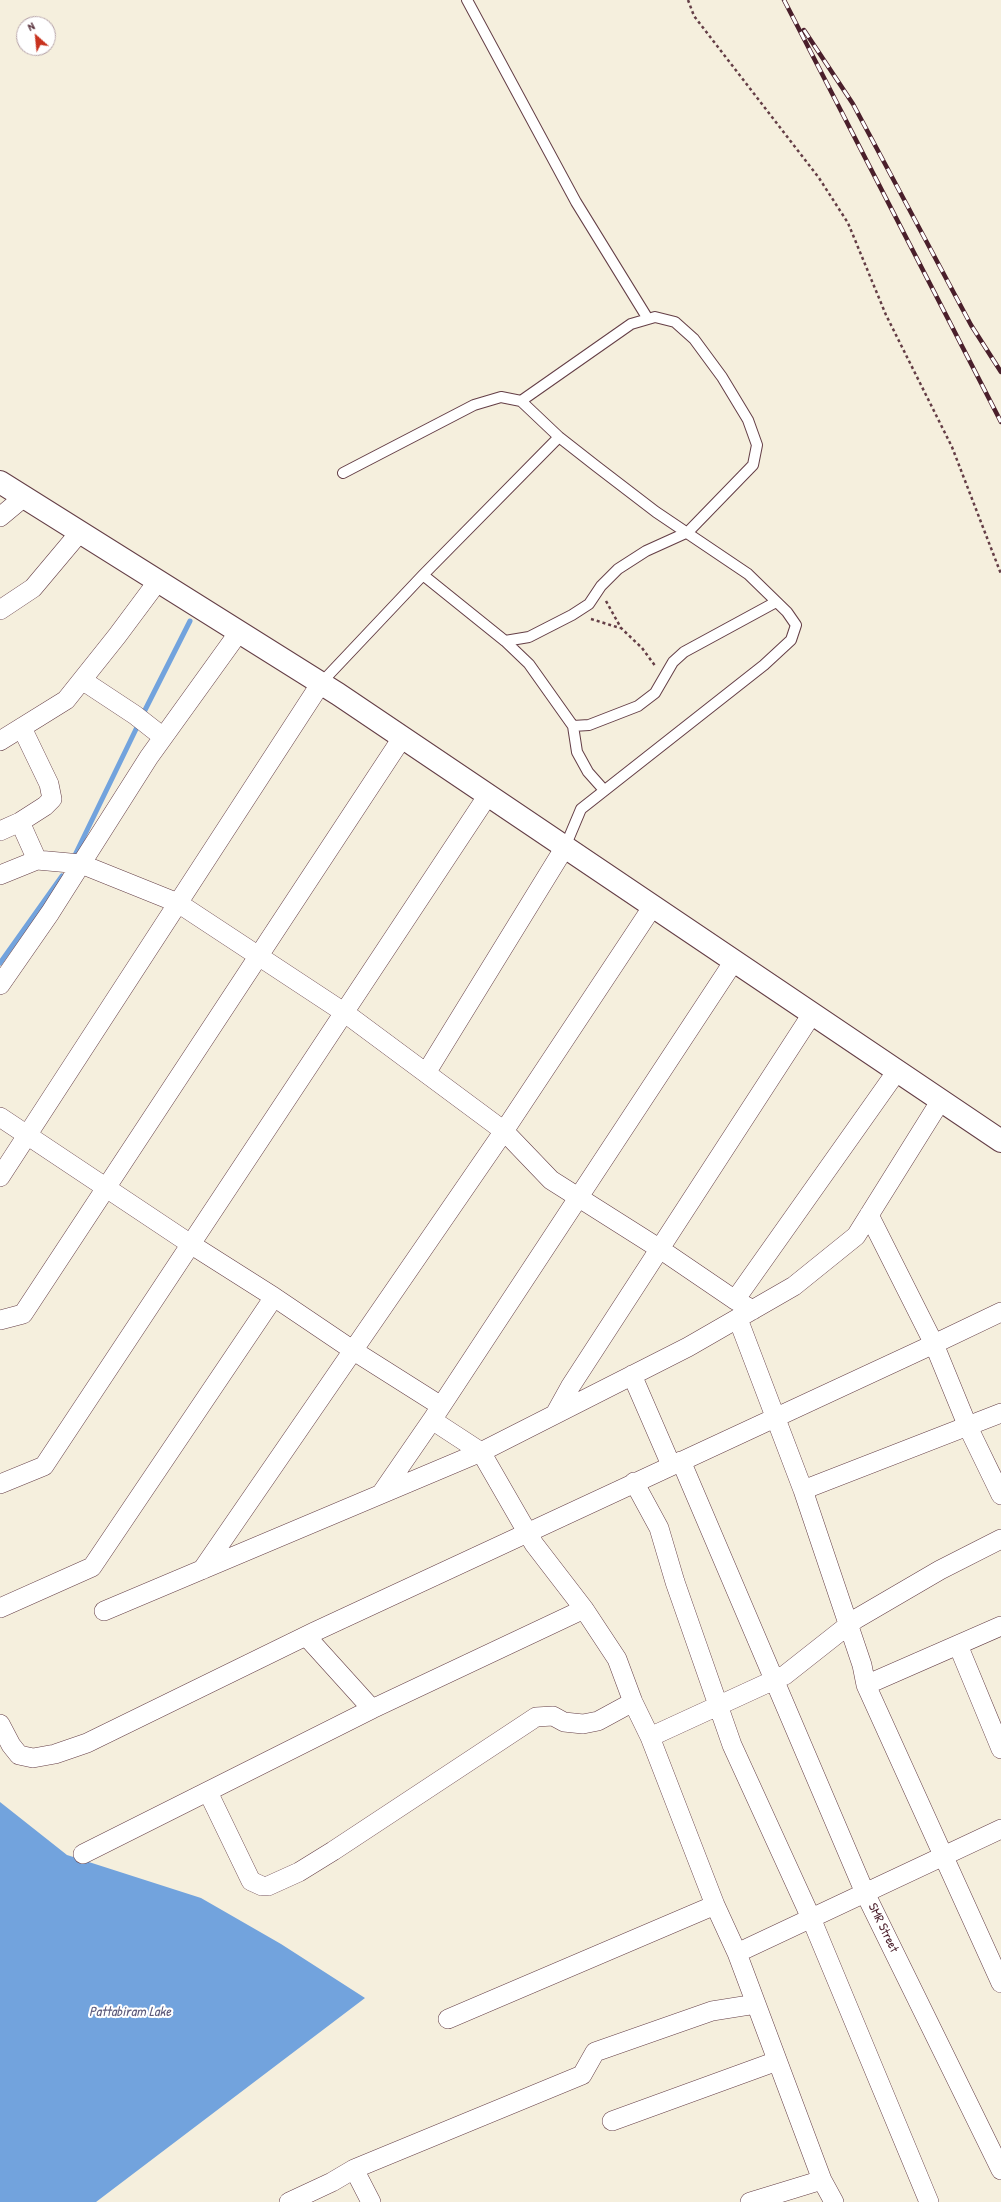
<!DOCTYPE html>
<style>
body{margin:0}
#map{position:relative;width:1001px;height:2202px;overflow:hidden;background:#f5efdd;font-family:"Patrick Hand",sans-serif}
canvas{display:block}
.north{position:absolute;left:16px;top:16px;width:40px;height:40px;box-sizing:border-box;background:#fff;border:1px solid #b7a5aa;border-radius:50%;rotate:333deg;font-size:11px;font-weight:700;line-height:16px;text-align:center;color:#4a1f2b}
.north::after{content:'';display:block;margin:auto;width:14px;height:18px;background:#c8321e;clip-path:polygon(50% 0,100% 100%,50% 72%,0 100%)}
</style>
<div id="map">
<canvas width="1001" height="2202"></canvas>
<div class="north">N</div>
</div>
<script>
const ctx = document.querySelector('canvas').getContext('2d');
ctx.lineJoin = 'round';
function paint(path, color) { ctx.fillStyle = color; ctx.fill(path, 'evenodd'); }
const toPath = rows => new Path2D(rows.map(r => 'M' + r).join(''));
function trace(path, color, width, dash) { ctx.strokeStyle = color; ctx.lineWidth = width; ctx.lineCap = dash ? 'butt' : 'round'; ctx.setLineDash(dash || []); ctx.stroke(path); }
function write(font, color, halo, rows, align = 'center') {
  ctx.font = font + ' "Patrick Hand",sans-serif'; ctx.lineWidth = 4; ctx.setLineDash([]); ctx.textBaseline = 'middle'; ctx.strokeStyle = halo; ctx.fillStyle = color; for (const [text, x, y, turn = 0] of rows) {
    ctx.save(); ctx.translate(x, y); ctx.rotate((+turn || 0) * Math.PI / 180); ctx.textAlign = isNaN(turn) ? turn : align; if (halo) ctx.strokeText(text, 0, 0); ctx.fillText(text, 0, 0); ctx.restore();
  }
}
paint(toPath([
 [0,1802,67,1855,201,1898,281,1944,365,1998,96,2202,0,2202]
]), '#72a3dd');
trace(toPath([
 [142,716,190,621],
 [75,855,139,723],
 [0,963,62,876]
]), '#72a3dd', 5);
const service = toPath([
 [467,0,576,202,648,319],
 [343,473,474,405,501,397,521,401,559,437,596,466,656,512,748,574,787,612,796,625,791,640,764,665,581,809,565,847],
 [423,575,505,641,529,664,573,726,577,752,588,772,604,790],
 [505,641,529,637,572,615,589,604,601,586,618,569,646,551,688,532,753,465,757,445,748,420,722,377,694,339,675,322,655,317,631,324,521,401],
 [321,683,423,575,559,437],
 [573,726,589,725,638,706,655,693,673,662,684,652,776,602]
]);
const minor = toPath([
 [0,517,24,497],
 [0,610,33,588,80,532],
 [82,680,135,715,163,737],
 [0,741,66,700,117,636,158,581],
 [20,822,37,860],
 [0,831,20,822,45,806,52,799,49,784,22,728],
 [0,875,37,860,81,864,178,903,345,1013,504,1131,202,1570],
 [653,906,504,1131,551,1180,660,1249,735,1300,753,1310],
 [0,985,50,913,149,757,239,632],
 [426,1073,565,847],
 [0,1117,192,1245,274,1297,92,1567,0,1608],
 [0,1177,321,683],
 [274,1297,354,1351,441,1406],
 [735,1300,897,1071],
 [1001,1312,934,1344,968,1427,1001,1495],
 [738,1319,803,1490,862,1665,866,1685,1001,1983],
 [0,1320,23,1314,402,738],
 [632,1375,671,1465],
 [555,1414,570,1387,812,1014],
 [432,1420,734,961],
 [681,1461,865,1893,1001,2170],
 [634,1482,659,1528,675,1582,732,1745,811,1918,929,2202],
 [0,1484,44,1466,488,795],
 [803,1490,1001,1413],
 [584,1609,617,1659,633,1702,650,1737,715,1905,737,1953,822,2180,750,2202],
 [104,1611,481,1452,688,1347,794,1286,856,1236,941,1100],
 [958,1645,1001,1749],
 [866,1685,1001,1626],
 [372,1709,584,1609,534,1544,481,1452,432,1420,381,1494],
 [0,1724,11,1745,19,1755,33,1758,55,1754,87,1743,314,1632,934,1344,869,1215],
 [650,1737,785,1675,856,1619,940,1570,1001,1539],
 [208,1792,251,1881,262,1886,268,1886,299,1872,333,1851,536,1717,553,1716,564,1722,583,1724,598,1721,633,1702],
 [83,1854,372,1709,306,1636],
 [737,1953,1001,1829],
 [448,2019,715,1905],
 [612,2121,777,2061],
 [822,2180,834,2202],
 [289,2202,332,2182,354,2169],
 [371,2202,354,2169,582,2075,595,2052,712,2011,756,2004]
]);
const secondary = toPath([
 [0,482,338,694,1001,1141]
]);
trace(service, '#643e46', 12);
trace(minor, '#643e46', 20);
trace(secondary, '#643e46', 24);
trace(toPath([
 [688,0,694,16,819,178,848,223,886,315,952,447,1001,574],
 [606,601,621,628,642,648,656,667],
 [591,619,620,628]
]), '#643e46', 2.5, [3, 3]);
trace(service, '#fff', 10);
trace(minor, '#fff', 19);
trace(secondary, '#fff', 22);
const rail = toPath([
 [784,0,1001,422],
 [804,30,853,104,971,325,1001,372]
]);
trace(rail, '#4a1f2b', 4.5);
trace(rail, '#fff', 3, [9]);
write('13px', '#4a1f2b', '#fff', [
 ["SMR Street",883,1928,64]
]);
write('italic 14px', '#5c5a7b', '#fff', [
 ["Pattabiram Lake",130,2012]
]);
</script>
